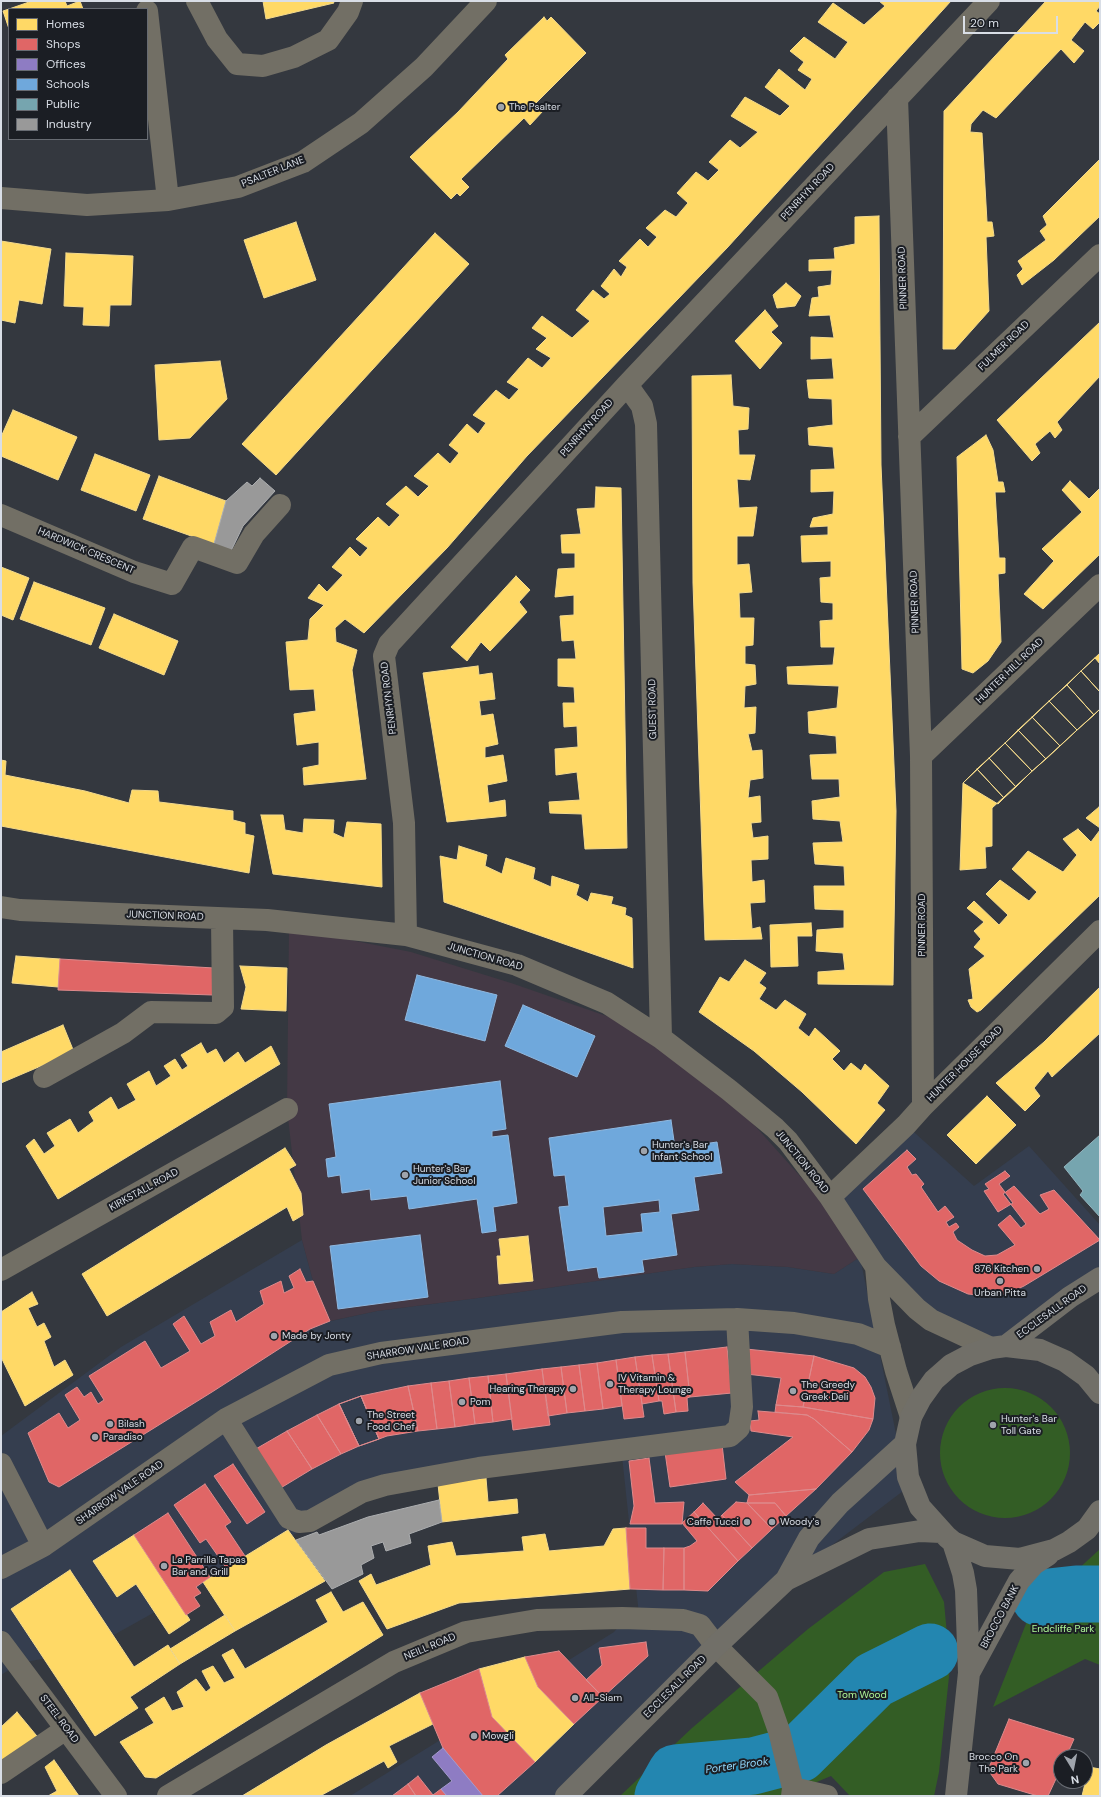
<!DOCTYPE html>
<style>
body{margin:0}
#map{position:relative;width:1101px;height:1797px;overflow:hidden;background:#34383f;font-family:"DM Sans",sans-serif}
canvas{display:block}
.frame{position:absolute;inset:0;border:2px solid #d9dee6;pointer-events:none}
.legend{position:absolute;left:8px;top:8px;width:140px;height:132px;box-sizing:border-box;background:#1b1e24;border:1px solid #676b72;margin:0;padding:5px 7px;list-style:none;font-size:12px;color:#d9dee6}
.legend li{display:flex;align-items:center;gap:8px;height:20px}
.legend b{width:20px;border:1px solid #676b72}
.north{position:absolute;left:1053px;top:1749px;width:40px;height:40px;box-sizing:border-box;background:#1b1e24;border:1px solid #676b72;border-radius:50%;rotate:170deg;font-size:11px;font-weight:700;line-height:16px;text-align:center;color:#d9dee6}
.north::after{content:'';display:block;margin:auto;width:14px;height:18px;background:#9fa4ac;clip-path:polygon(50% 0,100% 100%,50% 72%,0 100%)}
.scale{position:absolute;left:963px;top:16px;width:95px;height:18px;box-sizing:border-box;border:2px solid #d9dee6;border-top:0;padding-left:5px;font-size:12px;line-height:14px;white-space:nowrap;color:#d9dee6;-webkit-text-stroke:3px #1b1e24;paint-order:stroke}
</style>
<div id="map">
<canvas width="1101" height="1797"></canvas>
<div class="frame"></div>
<ul class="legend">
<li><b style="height:11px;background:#ffd966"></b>Homes</li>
<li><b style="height:11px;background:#e06666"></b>Shops</li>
<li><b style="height:11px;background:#8e7cc3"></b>Offices</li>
<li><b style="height:11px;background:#6fa8dc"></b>Schools</li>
<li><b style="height:11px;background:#76a5af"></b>Public</li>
<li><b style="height:11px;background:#999"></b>Industry</li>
</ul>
<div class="north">N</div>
<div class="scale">20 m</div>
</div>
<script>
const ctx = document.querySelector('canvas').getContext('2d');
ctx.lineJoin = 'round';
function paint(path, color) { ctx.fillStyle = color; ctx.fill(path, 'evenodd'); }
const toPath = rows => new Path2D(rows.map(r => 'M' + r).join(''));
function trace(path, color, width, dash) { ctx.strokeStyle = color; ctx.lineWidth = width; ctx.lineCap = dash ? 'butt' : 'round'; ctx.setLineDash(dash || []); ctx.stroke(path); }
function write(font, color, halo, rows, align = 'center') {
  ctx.font = font + ' "DM Sans",sans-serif'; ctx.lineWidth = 4; ctx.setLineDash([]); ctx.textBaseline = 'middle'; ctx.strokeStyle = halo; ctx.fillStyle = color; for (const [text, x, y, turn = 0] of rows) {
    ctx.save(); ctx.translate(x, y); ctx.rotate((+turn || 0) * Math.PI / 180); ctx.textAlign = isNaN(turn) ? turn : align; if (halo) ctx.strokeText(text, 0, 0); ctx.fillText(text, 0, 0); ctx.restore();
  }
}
paint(toPath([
 [906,1125,974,1186,1029,1146,1100,1225,1100,1278,1006,1346,931,1320,830,1197],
 [302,1240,313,1281,331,1321,377,1311,478,1298,694,1267,732,1264,788,1267,834,1274,860,1257,907,1488,786,1580,566,1796,350,1796,614,1632,630,1614,639,1615,622,1456,372,1491,85,1651,20,1663,1,1675,1,1436,121,1347]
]), '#353e4f');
paint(toPath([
 [289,928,411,952,511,983,615,1019,731,1099,824,1203,860,1257,834,1274,788,1267,732,1264,694,1267,478,1298,377,1311,330,1321,313,1281,302,1240,287,1109]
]), '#443945');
paint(toPath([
 '940 1453a65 65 0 1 1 130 0a65 65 0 1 1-130 0Z',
 [1100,1549,1100,1665,1085,1659,993,1707,1041,1586,1075,1572],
 [925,1564,944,1602,950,1667,939,1772,934,1796,850,1796,831,1776,783,1796,620,1796,692,1728,808,1629,884,1572]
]), '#335d25');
const homes = toPath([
 [32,1,65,1,67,6,80,1,83,9,9,9,32,1],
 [263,1,333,1,334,3,266,19,263,1],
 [879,1,951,1,727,248,527,456,447,548,364,633,345,619,335,628,336,642,357,650,352,670,366,779,304,785,303,768,319,765,319,742,297,745,294,714,316,711,314,689,290,690,286,642,308,640,310,619,324,605,308,598,319,584,327,592,343,575,332,567,350,547,360,557,368,548,356,539,378,517,389,527,400,515,386,504,406,486,418,497,429,486,414,476,438,453,450,464,459,453,449,445,467,424,478,434,486,423,473,415,496,390,509,400,519,389,507,382,528,358,542,368,551,358,536,349,547,338,532,328,542,316,572,338,590,321,576,310,593,290,604,299,610,294,601,286,614,269,621,277,627,267,619,261,640,239,648,247,657,237,646,228,665,210,676,217,688,203,677,193,696,172,708,181,719,170,709,162,730,140,740,148,758,132,731,116,745,97,780,116,790,106,765,87,779,69,805,90,812,79,798,70,804,62,790,51,804,37,835,59,848,42,818,22,833,3,864,25,885,6,879,1],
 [1046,1,1100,1,1100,6,1096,11,1100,14,1100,22,1093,29,1085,22,1071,40,1084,51,1074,63,1061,49,996,118,983,110,971,124,970,132,982,133,987,222,992,222,994,236,986,237,989,311,955,349,943,349,944,111,1046,1],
 [9,9,9,29,3,11,9,9],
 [544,17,547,21,551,17,586,53,535,104,543,111,530,125,524,118,461,179,469,187,460,196,457,193,451,199,410,157,458,112,508,59,505,55,544,17],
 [1100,159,1100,216,1054,260,1022,285,1017,275,1023,269,1018,261,1046,240,1040,231,1047,225,1043,216,1100,159],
 [879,216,881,465,896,811,893,985,818,984,818,972,845,970,843,953,816,951,817,930,844,928,844,910,815,909,814,886,845,886,844,866,815,864,813,843,843,842,840,821,813,819,812,801,840,797,839,779,812,779,810,755,837,754,836,736,809,733,808,712,837,708,839,686,788,684,787,667,833,665,835,647,821,647,820,621,833,620,833,603,821,602,820,578,831,577,831,561,802,562,801,536,828,535,828,526,810,527,813,518,833,514,834,491,811,492,811,470,835,469,833,447,809,445,808,428,833,425,832,399,809,398,807,380,834,379,832,358,811,359,811,337,834,338,830,315,809,316,812,298,819,297,818,287,831,285,832,270,809,271,809,260,835,259,834,248,855,244,855,217,879,216],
 [296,222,316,280,264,298,244,240,296,222],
 [435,233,469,264,276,475,242,444,435,233],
 [1,241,51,249,42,304,19,300,15,323,1,320,1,241],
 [66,253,133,256,131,305,110,305,109,326,83,325,84,307,64,306,66,253],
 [786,283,801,296,795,306,777,308,773,295,786,283],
 [765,310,778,326,771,332,782,343,760,369,735,341,765,310],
 [1100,322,1100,376,1057,422,1062,430,1055,438,1050,431,1035,444,1040,453,1032,461,997,420,1100,322],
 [220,361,227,399,190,438,159,440,155,365,220,361],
 [731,375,733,406,749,408,748,429,738,430,739,455,755,455,750,480,737,479,739,508,757,507,753,536,737,536,737,565,749,564,752,592,739,593,740,618,754,618,753,645,745,646,745,664,755,665,756,684,745,686,744,708,756,707,755,733,748,734,752,751,762,750,763,778,750,780,748,798,760,796,761,822,751,823,753,838,768,836,768,859,751,860,752,882,764,880,765,902,750,903,752,929,760,927,762,939,705,940,693,583,692,376,731,375],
 [13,410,77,437,58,480,1,456,1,437,13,410],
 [986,435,993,450,998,482,1003,482,1005,492,995,492,999,558,1005,558,1005,573,998,574,1001,642,988,661,973,673,962,669,957,457,986,435],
 [95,454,150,475,136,511,81,490,95,454],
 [159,476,226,501,214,544,143,519,159,476],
 [1070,481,1089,499,1100,488,1100,554,1043,609,1024,594,1054,561,1042,549,1082,512,1062,490,1070,481],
 [596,487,621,488,627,848,585,849,582,814,550,813,549,802,580,800,577,772,556,775,555,749,578,747,577,726,564,727,563,703,575,703,574,687,558,686,558,659,576,659,574,640,562,641,560,616,574,615,574,595,555,597,558,569,575,568,575,553,562,553,561,535,581,534,577,509,595,508,596,487],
 [1,567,29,578,13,620,1,615,1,567],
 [516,576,530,590,519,602,527,612,490,651,481,642,467,661,451,647,516,576],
 [34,582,105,608,91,645,20,619,34,582],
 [114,614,178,641,164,675,99,648,114,614],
 [1100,653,1100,709,992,808,992,846,985,847,986,868,960,870,963,783,1100,653],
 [1095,658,1100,664,1100,692,1081,671,1095,658],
 [478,666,479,675,492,673,495,699,479,701,481,716,493,714,498,744,485,747,485,758,503,755,507,781,487,785,489,803,505,800,506,816,447,822,423,673,478,666],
 [1081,671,1100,692,1100,709,1094,715,1067,685,1081,671],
 [1067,685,1094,715,1077,730,1049,701,1067,685],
 [1049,701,1077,730,1060,746,1032,717,1049,701],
 [1032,717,1060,746,1046,759,1018,730,1032,717],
 [1018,730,1046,759,1032,771,1005,743,1018,730],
 [1005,743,1032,771,1016,787,989,758,1005,743],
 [989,758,1016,787,1004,798,977,769,989,758],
 [1,760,6,761,5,775,85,791,129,803,132,790,158,791,159,802,233,811,233,820,245,823,245,834,254,836,249,873,1,826,1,760],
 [977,769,1004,798,998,804,963,783,977,769],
 [1099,807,1100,809,1100,828,1086,818,1099,807],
 [261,815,283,815,285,830,303,833,304,819,334,820,333,833,344,838,347,822,381,824,382,887,273,874,261,815],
 [1078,829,1091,842,1100,830,1100,895,981,1010,977,1012,971,1007,968,1000,973,999,969,969,985,956,974,947,981,939,974,931,984,922,967,908,974,901,999,925,1008,915,986,894,1000,880,1029,901,1037,892,1012,869,1028,851,1063,872,1077,855,1063,839,1078,829],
 [459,846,487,855,485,866,502,874,506,858,535,868,533,879,551,887,552,876,579,885,576,895,588,902,591,893,613,897,611,904,626,908,625,915,632,918,633,968,444,902,440,856,457,860,459,846],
 [811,923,812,936,797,936,798,966,771,967,770,925,811,923],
 [16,956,60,959,58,987,12,983,16,956],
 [745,960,766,973,759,983,766,988,759,999,776,1010,785,1000,806,1014,798,1028,809,1037,815,1028,840,1051,832,1059,844,1071,851,1063,861,1071,865,1064,889,1086,877,1103,885,1110,856,1144,802,1092,754,1051,699,1012,720,977,729,982,745,960],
 [240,966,287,968,286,1011,241,1009,246,987,240,966],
 [1100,987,1100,1033,1052,1077,1048,1071,1034,1088,1040,1096,1025,1111,996,1083,1044,1042,1100,987],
 [63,1025,74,1052,1,1083,1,1052,63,1025],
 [201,1043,207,1054,216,1049,224,1063,238,1052,245,1063,271,1046,280,1064,58,1199,26,1146,34,1139,44,1154,55,1146,47,1133,70,1119,78,1133,94,1121,89,1112,111,1097,118,1110,136,1100,127,1084,149,1071,156,1086,171,1076,164,1066,175,1059,182,1070,188,1066,181,1055,201,1043],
 [987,1096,1016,1125,976,1164,947,1135,987,1096],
 [285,1148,296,1165,289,1169,301,1193,303,1215,293,1221,287,1207,107,1316,82,1274,285,1148],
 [528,1236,533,1281,499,1284,497,1256,501,1256,499,1239,528,1236],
 [32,1292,38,1304,28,1308,37,1327,44,1323,51,1337,44,1341,54,1367,65,1360,73,1375,25,1406,1,1357,1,1312,32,1292],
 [486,1478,488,1502,517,1499,518,1513,442,1522,438,1484,486,1478],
 [626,1528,630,1589,459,1603,387,1629,359,1581,371,1574,376,1585,431,1565,428,1546,452,1542,456,1556,524,1551,522,1537,545,1534,549,1551,604,1546,613,1529,626,1528],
 [288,1530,325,1581,235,1631,203,1582,288,1530],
 [134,1535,190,1620,169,1634,136,1584,117,1597,93,1561,134,1535],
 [70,1570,134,1667,168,1645,180,1664,130,1697,138,1708,95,1736,11,1609,70,1570],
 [331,1592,343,1612,363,1602,383,1635,156,1778,145,1777,120,1742,154,1723,145,1709,164,1697,172,1711,184,1707,177,1692,196,1679,206,1692,211,1688,202,1671,213,1666,224,1683,235,1678,222,1655,233,1649,245,1669,328,1622,316,1600,331,1592],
 [225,1615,235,1631,180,1664,170,1649,225,1615],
 [525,1657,538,1687,574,1724,535,1762,492,1717,479,1669,525,1657],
 [420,1693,433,1724,389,1746,397,1762,388,1768,384,1761,320,1796,242,1796,326,1745,420,1693],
 [17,1712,41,1741,1,1770,1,1727,17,1712],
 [54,1760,79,1796,48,1796,57,1791,45,1767,54,1760],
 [1089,1767,1100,1769,1100,1796,1082,1796,1089,1767]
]);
paint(homes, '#ffd966');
trace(homes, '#f4da8c', 1);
const shops = toPath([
 [60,959,214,968,213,995,58,990,60,959],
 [907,1150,916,1159,907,1167,912,1175,916,1174,924,1184,921,1187,938,1212,945,1206,954,1217,946,1222,949,1227,956,1223,959,1227,953,1232,957,1240,972,1250,985,1256,997,1255,1015,1245,998,1225,1010,1215,1021,1228,1026,1224,1003,1194,1014,1186,1040,1214,1049,1209,1040,1195,1054,1190,1100,1240,1024,1286,1007,1294,988,1296,968,1294,939,1281,921,1266,863,1189,907,1150],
 [1005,1171,1010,1176,999,1184,1013,1203,998,1212,984,1191,989,1189,985,1184,1005,1171],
 [300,1269,306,1282,313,1281,330,1321,310,1329,212,1392,59,1487,49,1482,28,1433,59,1413,68,1428,80,1420,65,1395,77,1387,84,1397,91,1392,98,1404,104,1400,89,1376,145,1341,161,1368,190,1351,173,1324,184,1316,201,1344,215,1336,210,1322,231,1310,236,1322,264,1304,260,1291,281,1281,284,1293,294,1288,289,1276,300,1269],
 [727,1347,732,1393,690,1397,685,1352,727,1347],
 [746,1349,814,1356,803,1407,776,1405,781,1378,746,1374,746,1349],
 [685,1352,690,1397,687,1398,688,1411,676,1412,668,1354,685,1352],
 [668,1354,676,1412,664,1414,662,1401,659,1401,652,1355,668,1354],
 [652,1355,659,1401,642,1404,635,1357,652,1355],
 [814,1356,854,1368,865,1377,871,1387,875,1398,873,1419,803,1407,814,1356],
 [635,1357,644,1417,624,1419,616,1360,635,1357],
 [616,1360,622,1406,603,1409,597,1363,616,1360],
 [597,1363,603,1409,585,1411,579,1365,597,1363],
 [579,1365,585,1411,567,1413,561,1367,579,1365],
 [561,1367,567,1413,548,1416,542,1369,561,1367],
 [542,1369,550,1425,513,1430,506,1374,542,1369],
 [506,1374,512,1419,493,1422,488,1376,506,1374],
 [488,1376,493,1422,475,1424,469,1378,488,1376],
 [469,1378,475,1424,455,1427,449,1381,469,1378],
 [449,1381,455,1427,437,1429,431,1383,449,1381],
 [431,1383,437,1429,418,1431,408,1386,431,1383],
 [408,1386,418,1431,387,1436,379,1439,361,1396,408,1386],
 [361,1396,379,1439,359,1446,339,1404,361,1396],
 [361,1396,379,1439,359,1446,339,1404,361,1396],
 [339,1404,359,1446,341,1454,317,1415,339,1404],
 [776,1405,803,1407,873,1419,869,1430,852,1452,814,1419,807,1415,775,1412,776,1405],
 [758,1411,807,1415,814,1419,852,1452,816,1489,749,1495,735,1482,793,1437,751,1431,750,1421,759,1420,758,1411],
 [317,1415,341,1454,312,1469,287,1431,317,1415],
 [287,1431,312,1469,279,1489,254,1450,287,1431],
 [722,1444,726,1479,670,1487,665,1452,722,1444],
 [649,1458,655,1503,684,1502,682,1524,630,1524,634,1506,629,1461,649,1458],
 [233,1464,265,1512,247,1524,214,1476,233,1464],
 [205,1484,231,1522,225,1526,245,1556,227,1569,206,1539,200,1543,174,1505,205,1484],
 [816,1489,786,1516,775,1503,747,1503,749,1495,816,1489],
 [736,1502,747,1503,772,1529,752,1548,722,1515,736,1502],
 [703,1503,718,1519,722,1515,752,1548,738,1561,694,1512,703,1503],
 [747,1503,775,1503,786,1516,772,1529,747,1503],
 [694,1512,738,1561,708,1591,684,1590,684,1548,690,1546,697,1541,682,1523,694,1512],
 [168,1513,210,1577,196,1587,201,1593,194,1597,200,1606,186,1615,134,1535,168,1513],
 [626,1528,646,1528,646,1548,664,1548,663,1590,630,1589,626,1528],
 [664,1548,684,1548,684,1590,663,1590,664,1548],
 [646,1642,648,1656,603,1697,586,1680,602,1665,599,1648,646,1642],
 [559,1651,603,1697,574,1724,538,1687,525,1657,559,1651],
 [479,1669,492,1717,535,1762,497,1796,483,1796,443,1748,420,1693,479,1669],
 [1009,1719,1074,1739,1066,1757,1061,1757,1061,1768,1048,1796,1038,1796,998,1784,988,1770,1009,1719],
 [418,1776,433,1795,441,1789,447,1796,416,1796,408,1784,418,1776],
 [408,1784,416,1796,392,1796,408,1784]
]);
paint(shops, '#e06666');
trace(shops, '#de8a8c', 1);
const offices = toPath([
 [443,1748,483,1796,447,1796,441,1789,452,1781,432,1757,443,1748]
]);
paint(offices, '#8e7cc3');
trace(offices, '#a499ce', 1);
const schools = toPath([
 [417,975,497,995,485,1041,405,1020,417,975],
 [523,1005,595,1036,577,1077,505,1046,523,1005],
 [500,1081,506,1129,492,1131,492,1137,508,1135,517,1203,493,1207,496,1231,482,1233,477,1199,409,1209,407,1196,371,1200,370,1189,342,1193,340,1175,328,1177,326,1159,336,1157,329,1104,500,1081],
 [671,1120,675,1148,717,1142,722,1173,694,1177,699,1210,671,1214,677,1255,642,1260,644,1272,599,1278,597,1267,568,1271,559,1207,569,1206,565,1175,554,1176,549,1138,671,1120],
 [659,1200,660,1212,641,1214,643,1232,606,1236,603,1207,659,1200],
 [420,1235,428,1297,338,1309,330,1246,420,1235]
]);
paint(schools, '#6fa8dc');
trace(schools, '#8fb8df', 1);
const public = toPath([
 [1100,1135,1100,1217,1080,1195,1083,1191,1064,1167,1100,1135]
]);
paint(public, '#76a5af');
trace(public, '#94b6c0', 1);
const industry = toPath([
 [260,478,275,491,243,526,231,551,214,544,226,501,247,482,252,486,260,478],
 [439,1500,442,1522,409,1534,411,1543,386,1551,383,1542,371,1546,374,1558,361,1565,363,1574,332,1589,296,1540,317,1532,319,1535,368,1517,439,1500]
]);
paint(industry, '#999');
trace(industry, '#acaeb0', 1);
trace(toPath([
 [1040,1598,1076,1594,1100,1594],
 [663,1796,676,1773,753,1766,799,1754,874,1680,930,1652]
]), '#2386b0', 57);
trace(toPath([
 [197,1,217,39,237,64,263,66,294,57,328,40,348,12,352,1],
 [147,11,168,200],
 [897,98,921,756,923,1106],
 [1,198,87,205,168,200,238,187,303,162,361,123,424,67,486,1],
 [627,385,642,406,646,424,661,1038],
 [909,437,1100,255],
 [1,515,134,572,172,584,193,547,237,563,254,534,280,505],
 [921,756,1100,585],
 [1,907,20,910,267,920,406,935,517,965,607,1003,661,1038,729,1090,775,1128,788,1141,830,1197,876,1267,917,1309,931,1320,991,1348],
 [406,935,404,823,384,656,389,644,627,385,989,1],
 [44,1077,123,1033,151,1012,216,1013,223,1007,222,919],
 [830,1197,906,1125,923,1106,1100,931],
 [876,1267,879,1299,884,1325,896,1371,911,1417],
 [1,1270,287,1109],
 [226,1419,289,1518,299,1522,310,1521,362,1492,385,1485,479,1468,730,1436,739,1428,742,1407,737,1319],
 [1,1464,43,1546],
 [1,1568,43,1546,226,1419,329,1365,381,1353,622,1322,737,1319,794,1323,858,1334,890,1347],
 [1,1642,116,1796],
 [1,1773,66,1729],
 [793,1788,827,1796],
 [168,1796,394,1662,466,1632,537,1620,622,1618,683,1620,700,1625,716,1646,767,1697,779,1731,793,1788,792,1796]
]), '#726f65', 22);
trace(toPath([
 [1006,1346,1070,1297,1100,1278],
 [1100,1393,1086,1376,1065,1361,1040,1350,1006,1346,991,1348,970,1355,951,1365,934,1380,921,1398,911,1417,905,1444,908,1477,920,1507,947,1537,953,1542,985,1556,1020,1559,1054,1550,1069,1542,1087,1529,1100,1511],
 [953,1542,963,1573,966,1590,969,1673,956,1796],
 [786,1580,809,1538,840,1503,905,1444],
 [969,1673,1019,1581,1034,1564,1048,1555],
 [566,1796,716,1646,786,1580,869,1539,920,1531,941,1532]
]), '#716f68', 22);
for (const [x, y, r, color] of [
 [501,107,4,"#9fa4ac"],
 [644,1151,4,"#9fa4ac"],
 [405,1175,4,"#9fa4ac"],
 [1037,1269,4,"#9fa4ac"],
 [1000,1281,4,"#9fa4ac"],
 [274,1336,4,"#9fa4ac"],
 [610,1384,4,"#9fa4ac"],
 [573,1389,4,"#9fa4ac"],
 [793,1391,4,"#9fa4ac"],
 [462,1402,4,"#9fa4ac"],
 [359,1421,4,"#9fa4ac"],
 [110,1424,4,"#9fa4ac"],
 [993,1425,4,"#9fa4ac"],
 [95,1437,4,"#9fa4ac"],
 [747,1522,4,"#9fa4ac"],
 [772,1522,4,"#9fa4ac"],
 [164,1566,4,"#9fa4ac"],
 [575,1698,4,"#9fa4ac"],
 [474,1736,4,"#9fa4ac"],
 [1026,1763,4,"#9fa4ac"]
]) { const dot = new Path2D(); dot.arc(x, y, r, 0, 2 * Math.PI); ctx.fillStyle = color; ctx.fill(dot); trace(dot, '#1b1e24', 1.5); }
write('10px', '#d9dee6', '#1b1e24', [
 ["The Psalter",509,107],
 ["Hunter's Bar",652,1145],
 ["Infant School",652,1157],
 ["Hunter's Bar",413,1169],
 ["Junior School",413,1181],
 ["876 Kitchen",1029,1269,"right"],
 ["Urban Pitta",1000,1293,"center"],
 ["Made by Jonty",282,1336],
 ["IV Vitamin &",618,1378],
 ["Therapy Lounge",618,1390],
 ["The Greedy",801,1385],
 ["Greek Deli",801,1397],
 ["Hearing Therapy",565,1389,"right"],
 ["Pom",470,1402],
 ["The Street",367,1415],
 ["Food Chef",367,1427],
 ["Hunter's Bar",1001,1419],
 ["Toll Gate",1001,1431],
 ["Bilash",118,1424],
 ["Paradiso",103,1437],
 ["Caffe Tucci",739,1522,"right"],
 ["Woody's",780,1522],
 ["La Parrilla Tapas",172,1560],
 ["Bar and Grill",172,1572],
 ["All-Siam",583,1698],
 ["Mowgli",482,1736],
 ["Brocco On",1018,1757,"right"],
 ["The Park",1018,1769,"right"]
], 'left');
write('10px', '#d9dee6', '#1b1e24', [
 ["PSALTER LANE",273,172,-22],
 ["PENRHYN ROAD",808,192,-47],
 ["PINNER ROAD",903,278,-92],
 ["FULMER ROAD",1004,346,-44],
 ["PENRHYN ROAD",587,428,-48],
 ["HARDWICK CRESCENT",86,551,23],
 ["PINNER ROAD",915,602,-92],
 ["HUNTER HILL ROAD",1010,671,-44],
 ["PENRHYN ROAD",389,698,-97],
 ["GUEST ROAD",653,709,-91],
 ["JUNCTION ROAD",165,916,2],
 ["PINNER ROAD",922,925,-90],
 ["JUNCTION ROAD",485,957,16],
 ["HUNTER HOUSE ROAD",965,1064,-45],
 ["JUNCTION ROAD",802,1162,51],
 ["KIRKSTALL ROAD",144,1190,-29],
 ["ECCLESALL ROAD",1052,1312,-36],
 ["SHARROW VALE ROAD",418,1349,-9],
 ["SHARROW VALE ROAD",120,1493,-35],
 ["BROCCO BANK",1000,1617,-62],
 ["NEILL ROAD",430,1647,-23],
 ["ECCLESALL ROAD",675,1687,-45],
 ["STEEL ROAD",59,1719,53]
]);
write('10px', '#aff798', '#1b1e24', [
 ["Endcliffe Park",1063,1629],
 ["Tom Wood",862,1695]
]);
write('italic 11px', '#91d7fb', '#1b1e24', [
 ["Porter Brook",737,1766,-8]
]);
</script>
